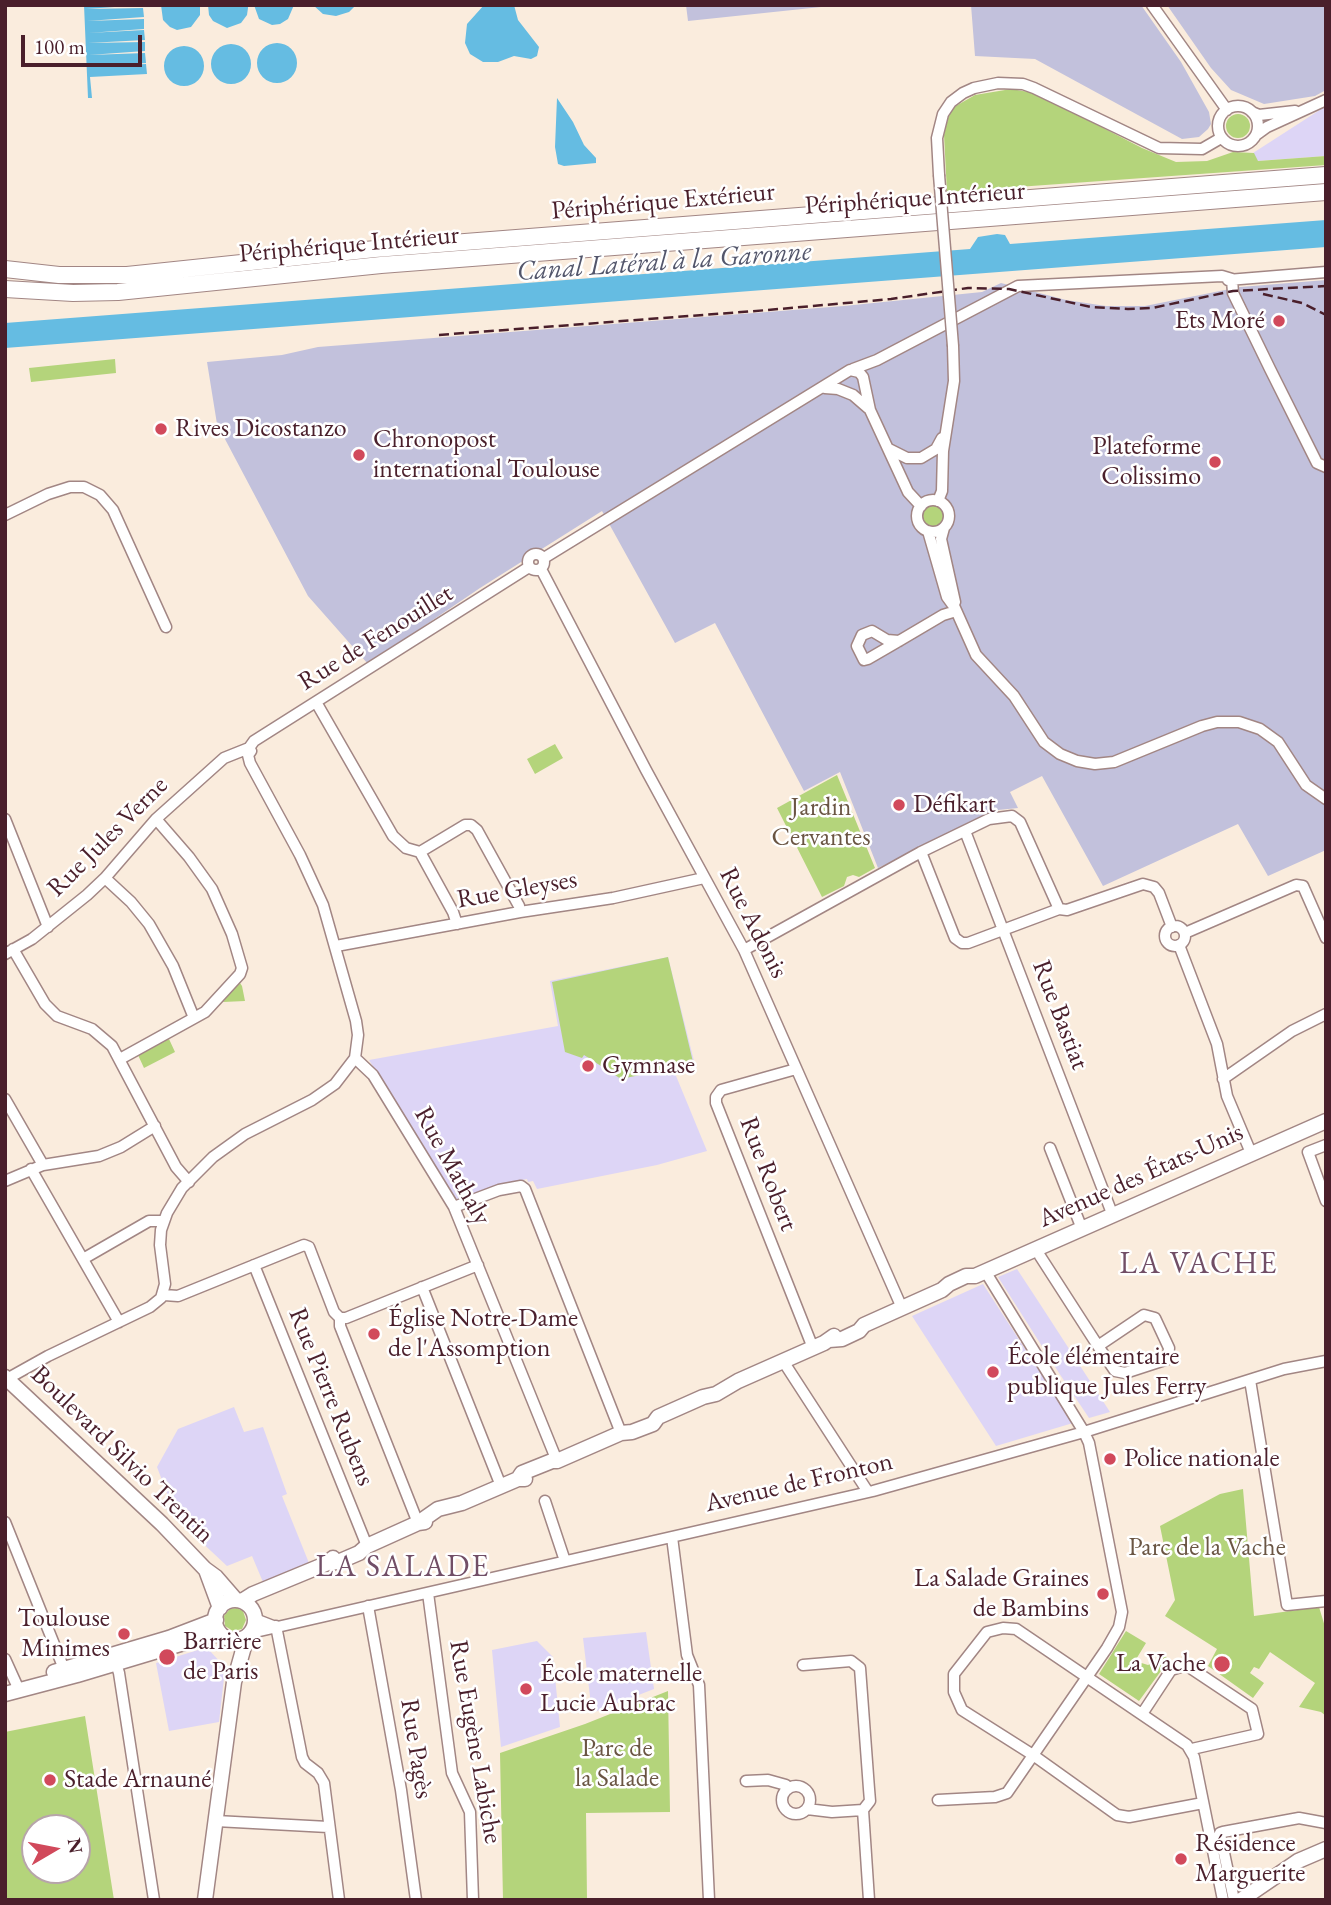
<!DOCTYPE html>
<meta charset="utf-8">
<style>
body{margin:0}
#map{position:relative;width:1331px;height:1905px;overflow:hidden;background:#faecdd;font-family:"EB Garamond",serif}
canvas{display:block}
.frame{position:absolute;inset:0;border:7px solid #4a1f2b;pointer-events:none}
.north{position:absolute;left:21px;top:1814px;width:70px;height:70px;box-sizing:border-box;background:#fff;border:2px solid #b7a5aa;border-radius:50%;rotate:80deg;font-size:19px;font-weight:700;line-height:28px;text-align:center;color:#4a1f2b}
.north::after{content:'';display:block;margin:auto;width:24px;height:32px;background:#d1495b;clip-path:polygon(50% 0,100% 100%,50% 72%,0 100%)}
.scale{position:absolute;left:21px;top:35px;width:121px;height:32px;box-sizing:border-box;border:4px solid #4a1f2b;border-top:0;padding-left:9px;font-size:21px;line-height:24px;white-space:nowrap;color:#4a1f2b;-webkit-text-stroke:5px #fff;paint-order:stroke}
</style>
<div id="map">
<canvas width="1331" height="1905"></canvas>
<div class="frame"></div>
<div class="north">N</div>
<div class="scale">100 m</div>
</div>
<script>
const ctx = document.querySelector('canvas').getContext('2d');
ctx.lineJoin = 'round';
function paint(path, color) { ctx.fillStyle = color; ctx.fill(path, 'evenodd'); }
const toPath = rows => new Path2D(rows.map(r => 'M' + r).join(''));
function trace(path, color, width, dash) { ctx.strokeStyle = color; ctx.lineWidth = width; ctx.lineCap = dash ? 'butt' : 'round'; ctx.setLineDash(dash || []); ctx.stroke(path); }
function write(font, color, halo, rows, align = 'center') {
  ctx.font = font + ' "EB Garamond",serif'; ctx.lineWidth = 5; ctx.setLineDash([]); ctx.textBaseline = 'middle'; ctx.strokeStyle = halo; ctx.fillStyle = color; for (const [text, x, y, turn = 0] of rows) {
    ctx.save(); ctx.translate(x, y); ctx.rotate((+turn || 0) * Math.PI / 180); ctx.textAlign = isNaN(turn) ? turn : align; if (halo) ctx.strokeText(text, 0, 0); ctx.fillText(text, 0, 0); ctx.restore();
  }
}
paint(toPath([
 [1326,106,1326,156,1257,161,1253,153],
 [668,957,695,1065,674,1071,707,1151,657,1165,537,1189,533,1181,528,1182,527,1179,493,1186,461,1200,454,1198,369,1060,558,1026,550,981],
 [1017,1269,1040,1304,1110,1412,1089,1418,1059,1373,998,1277],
 [983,1284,1053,1392,1073,1423,996,1446,912,1316],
 [234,1407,244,1432,263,1427,287,1494,282,1496,309,1563,263,1582,252,1556,227,1566,164,1507,171,1504,157,1467,178,1429],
 [646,1632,654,1689,592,1713,583,1638],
 [537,1641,553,1657,560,1727,501,1747,492,1650],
 [198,1650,210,1651,222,1664,224,1678,219,1722,169,1731,156,1663]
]), '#ddd5f6');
paint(toPath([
 [686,5,840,5,688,21],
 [971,5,1141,5,1181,62,1209,112,1211,124,1208,129,1199,137,1182,139,1035,59,975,56],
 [1167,5,1326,5,1326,90,1315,96,1264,104,1231,90,1211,68],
 [1326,280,1326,850,1268,876,1238,824,1103,886,1042,776,1010,792,1018,808,998,810,878,868,840,772,804,791,715,623,675,643,602,511,480,588,368,664,308,596,217,424,207,362,282,355,318,347,844,306,982,292,1001,283,1066,300,1106,306,1145,306,1240,287]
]), '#c2c1dc');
paint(toPath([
 [1011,89,1029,92,1055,103,1142,148,1176,162,1207,161,1233,152,1254,153,1258,161,1326,156,1326,165,947,192,944,135,948,118,954,107,975,95],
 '1226 126a12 12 0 1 1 24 0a12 12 0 1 1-24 0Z',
 [115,359,116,373,31,382,29,368],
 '922 517a11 11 0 1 1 22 0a11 11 0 1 1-22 0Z',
 [555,744,563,758,535,774,527,759],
 [837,775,875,868,859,877,853,875,847,877,844,886,822,897,777,808],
 [668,957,693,1062,673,1068,621,1079,584,1055,582,1058,565,1052,552,982],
 [240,983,242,986,245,1001,223,1002,237,984],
 [169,1039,175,1052,144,1068,138,1055],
 [1243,1489,1254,1616,1319,1607,1326,1630,1326,1716,1321,1712,1299,1707,1315,1683,1270,1652,1259,1669,1254,1667,1250,1673,1264,1683,1253,1698,1208,1666,1217,1649,1165,1616,1175,1600,1160,1526,1220,1494],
 [237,1608,243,1611,246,1620,242,1629,233,1631,225,1626,224,1616,230,1609],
 [1126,1631,1146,1643,1135,1661,1148,1665,1160,1659,1163,1654,1169,1660,1139,1701,1099,1674],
 [668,1691,670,1812,586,1813,587,1900,503,1900,500,1753,585,1724],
 [85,1716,114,1900,5,1900,5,1732],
 [35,1828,77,1828,77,1870,35,1870]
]), '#b4d47b');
paint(toPath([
 [84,5,143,5,86,9,143,8,144,17,87,21,144,19,144,29,88,33,144,30,145,40,88,43,145,42,145,51,89,55,145,53,146,63,89,67,146,64,147,74,90,77,92,98,88,98],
 [161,5,200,5,200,15,191,27,177,30,170,27,163,20],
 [208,5,248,5,248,8,247,15,241,23,227,28,213,21,209,15],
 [254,5,294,5,288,19,280,24,272,25,259,19],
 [313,5,356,5,349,12,336,16,323,14],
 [484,5,514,5,518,20,539,47,537,56,531,59,514,56,498,62,483,62,470,54,465,43,467,24],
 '257 63a20 20 0 1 1 40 0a20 20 0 1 1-40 0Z',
 '211 64a20 20 0 1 1 40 0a20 20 0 1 1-40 0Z',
 '164 66a20 20 0 1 1 40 0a20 20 0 1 1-40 0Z',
 [557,98,573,122,584,145,596,158,596,163,564,166,558,164,555,147],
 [1326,220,1326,247,5,348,5,323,970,249,978,237,997,234,1005,235,1010,244]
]), '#65bce2');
const minor = toPath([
 [1152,5,1227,110],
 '1218 126a20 20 0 1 1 40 0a20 20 0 1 1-40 0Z',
 [1252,112,1259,115,1295,111],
 [1256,135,1267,127,1326,100],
 [939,175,937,138,943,114,951,102,963,93,974,88,998,83,1023,84,1034,88,1159,148,1202,149,1221,138],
 [1232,279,1233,293,1270,369,1317,463,1326,467],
 [1228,280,1326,272],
 [853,369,877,360,1018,286,1222,276,1232,279],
 [825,388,838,389,853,395,868,408],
 [889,449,907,458,921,458,936,449,942,438],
 '917 516a16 16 0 1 1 32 0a16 16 0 1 1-32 0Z',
 [938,501,942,491,943,451,954,381,953,346],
 [5,515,48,494,70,487,84,487,100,495,113,510,166,627],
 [944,528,941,539,955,602],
 [928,531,947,597,955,608,976,655,1014,696,1044,742,1060,754,1077,761,1095,764,1114,762,1202,726,1217,722,1239,722,1260,729,1278,742,1306,785,1326,799],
 '528 562a8 8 0 1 1 16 0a8 8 0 1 1-16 0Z',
 [544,558,850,370,859,372,863,377,870,410,908,492,921,506],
 [541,569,646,770,744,950,902,1308],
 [899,641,887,640,872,631,862,635,857,646,864,660,868,659,899,641,943,615,956,611],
 [316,702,393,836,406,848,420,852,453,912,457,924],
 [5,819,48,927],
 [965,831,1113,1216],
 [420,852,465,825,471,825,477,830,519,906,520,912],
 [105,878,131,902,149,924,173,966,194,1018],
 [1059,909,1067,910,1143,884,1154,887,1159,893,1172,927],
 '1165 936a10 10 0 1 1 20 0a10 10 0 1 1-20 0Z',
 [1185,933,1296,885,1303,886,1326,938],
 [1179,945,1217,1044,1227,1096,1251,1153],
 [336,946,520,912,613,898,704,878],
 [13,949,45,1004,57,1016,92,1029,112,1046,176,1167,189,1182],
 [744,950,921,852,989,819,1012,816,1020,822,1059,909,968,943,962,943,955,938,921,852],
 [5,954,32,939,87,895,105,878,156,819,224,758,249,748,254,741,529,567],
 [355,1058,373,1075,454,1207,557,1461],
 [120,1059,205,1012,240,974,242,968,232,934,212,889,189,857,156,819],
 [796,1069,721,1090,716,1097,716,1103,813,1348],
 [1223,1079,1292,1031,1326,1014],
 [5,1099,43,1165],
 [1326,1145,1308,1152,1326,1201],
 [1050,1148,1082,1229],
 [31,1169,119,1322],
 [5,1181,43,1165,99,1156,121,1147,155,1126],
 [454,1207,499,1190,521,1186,525,1189,621,1433],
 [1037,1249,1040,1256,1098,1346,1115,1371,1125,1373,1168,1359,1169,1348,1155,1318,1144,1315,1098,1346],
 [83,1259,149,1221,164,1221],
 [254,1265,367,1546],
 [422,1287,501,1486],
 [164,1295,178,1296,304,1245,309,1247,334,1312,340,1318],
 [340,1318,340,1326,418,1523],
 [340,1318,346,1318,478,1265],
 [783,1361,868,1492],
 [5,1380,48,1356,150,1307,161,1298,165,1284,160,1245,161,1230,167,1213,182,1188,213,1157,245,1134,312,1100,335,1084,355,1058,358,1035,356,1021,323,905,300,855,250,763,248,755,251,751,249,748],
 [1250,1380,1287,1605,1326,1601],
 [545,1501,565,1561],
 [5,1522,64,1669],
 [672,1537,687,1655,699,1685,709,1900],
 [428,1593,452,1773,470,1812,473,1900],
 [368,1606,401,1790,416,1900],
 [255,1619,273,1626],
 [276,1626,302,1757,305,1763,318,1773,324,1783,339,1900],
 [251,1633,873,1491,1084,1432,1284,1369,1326,1361],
 [114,1657,119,1673,154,1900],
 [5,1659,19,1690],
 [803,1665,851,1661,860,1668,869,1789,870,1801,863,1810,869,1900],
 [1142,1714,1171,1670,1186,1665,1252,1709,1258,1734,1192,1749],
 [746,1781,768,1780,786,1785,788,1789],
 '782 1800a14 14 0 1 1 28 0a14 14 0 1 1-28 0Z',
 [938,1800,995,1797,1007,1793,1107,1648,1119,1627,1122,1612,1089,1443,1084,1432,985,1271],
 [1203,1803,1129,1817,1117,1815,1033,1755,962,1710,954,1692,954,1674,987,1632,1003,1628,1016,1629,1187,1745,1194,1757,1223,1900],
 [807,1809,832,1812,863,1810],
 [216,1821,328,1827],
 [1220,1834,1234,1900],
 [1213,1851,1220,1833,1223,1832,1299,1818,1326,1823]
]);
const major = toPath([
 [829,1340,842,1339,859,1331,864,1325,942,1290,949,1284,966,1276,975,1276,1326,1121],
 [5,1377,162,1524,205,1569,216,1577,236,1600],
 [518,1479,522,1473,552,1461,557,1461,621,1433,632,1432,653,1424,658,1417,703,1397,716,1394,738,1381,824,1343,834,1336],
 [418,1523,438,1509,462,1503,518,1479,525,1479],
 [328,1563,338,1562,359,1553,367,1546,418,1523,425,1522],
 [206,1570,220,1608],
 '215 1620a20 20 0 1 1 40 0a20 20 0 1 1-40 0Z',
 [242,1601,253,1594,328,1563,333,1558],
 [54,1672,169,1638,216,1620],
 [5,1694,77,1675,207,1636,221,1634],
 [205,1900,234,1682,247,1636],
 [1241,1900,1298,1861,1326,1849]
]);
const highway = toPath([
 [5,269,59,275,127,275,375,249,1326,175],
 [5,289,73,293,118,292,381,265,1326,192]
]);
trace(minor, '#a28684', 13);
trace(major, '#a28684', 17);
trace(highway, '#a28684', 18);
trace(minor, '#fff', 10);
trace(major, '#fff', 14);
trace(highway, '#fff', 16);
trace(toPath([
 [1263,294,1302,303,1326,315],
 [439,335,768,310,891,299,968,288,1009,289,1091,307,1128,309,1152,308,1233,291,1326,286]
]), '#4a1f2b', 2.5, [10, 5]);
const minorBridge = toPath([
 [939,175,953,346]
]);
trace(minorBridge, '#a28684', 13, []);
trace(minorBridge, '#fff', 10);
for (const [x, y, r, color] of [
 [1279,321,7,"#d1495b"],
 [161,429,7,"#d1495b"],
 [359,455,7,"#d1495b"],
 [1215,462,7,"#d1495b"],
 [899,805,7,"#d1495b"],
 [588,1066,7,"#d1495b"],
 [374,1334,7,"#d1495b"],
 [993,1372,7,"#d1495b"],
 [1110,1459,7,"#d1495b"],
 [1103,1594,7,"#d1495b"],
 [124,1634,7,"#d1495b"],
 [167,1657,9,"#d1495b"],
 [1222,1664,9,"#d1495b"],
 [526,1689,7,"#d1495b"],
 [50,1780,7,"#d1495b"],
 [1181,1859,7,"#d1495b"]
]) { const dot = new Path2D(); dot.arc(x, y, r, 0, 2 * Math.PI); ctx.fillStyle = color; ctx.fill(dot); trace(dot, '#fff', 2.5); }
write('26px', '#4a1f2b', '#fff', [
 ["Périphérique Intérieur",915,199,-4],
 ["Périphérique Extérieur",663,202,-5],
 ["Périphérique Intérieur",349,245,-5],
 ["Rue de Fenouillet",376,638,-32],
 ["Rue Jules Verne",108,837,-45],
 ["Rue Gleyses",517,890,-10],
 ["Rue Adonis",753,923,63],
 ["Rue Bastiat",1060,1015,69],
 ["Rue Mathaly",452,1166,61],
 ["Rue Robert",768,1174,69],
 ["Avenue des États-Unis",1141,1176,-24],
 ["Rue Pierre Rubens",331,1397,68],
 ["Boulevard Silvio Trentin",122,1455,44],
 ["Avenue de Fronton",799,1483,-13],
 ["Rue Eugène Labiche",475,1742,80],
 ["Rue Pagès",416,1749,81]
]);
write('26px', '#4a1f2b', '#fff', [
 ["Ets Moré",1265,321,"right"],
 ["Rives Dicostanzo",175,429],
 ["Chronopost",373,440],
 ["international Toulouse",373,470],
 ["Plateforme",1201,447,"right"],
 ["Colissimo",1201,477,"right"],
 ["Défikart",913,805],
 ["Gymnase",602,1066],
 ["Église Notre-Dame",388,1319],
 ["de l'Assomption",388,1349],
 ["École élémentaire",1007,1357],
 ["publique Jules Ferry",1007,1387],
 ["Police nationale",1124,1459],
 ["La Salade Graines",1089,1579,"right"],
 ["de Bambins",1089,1609,"right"],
 ["Toulouse",110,1619,"right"],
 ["Minimes",110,1649,"right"],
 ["Barrière",183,1642],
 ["de Paris",183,1672],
 ["La Vache",1206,1664,"right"],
 ["École maternelle",540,1674],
 ["Lucie Aubrac",540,1704],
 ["Stade Arnauné",64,1780],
 ["Résidence",1195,1844],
 ["Marguerite",1195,1874]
], 'left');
write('26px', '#6a5543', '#fff', [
 ["Jardin",821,808],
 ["Cervantes",821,838],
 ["Parc de la Vache",1207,1548],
 ["Parc de",617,1749],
 ["la Salade",617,1779]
]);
write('italic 28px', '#53566b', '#fff', [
 ["Canal Latéral à la Garonne",664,262,-4]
]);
ctx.letterSpacing = '2px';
write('30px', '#714e66', '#fff', [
 ["LA VACHE",1199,1265],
 ["LA SALADE",403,1568]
]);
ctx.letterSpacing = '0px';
</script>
